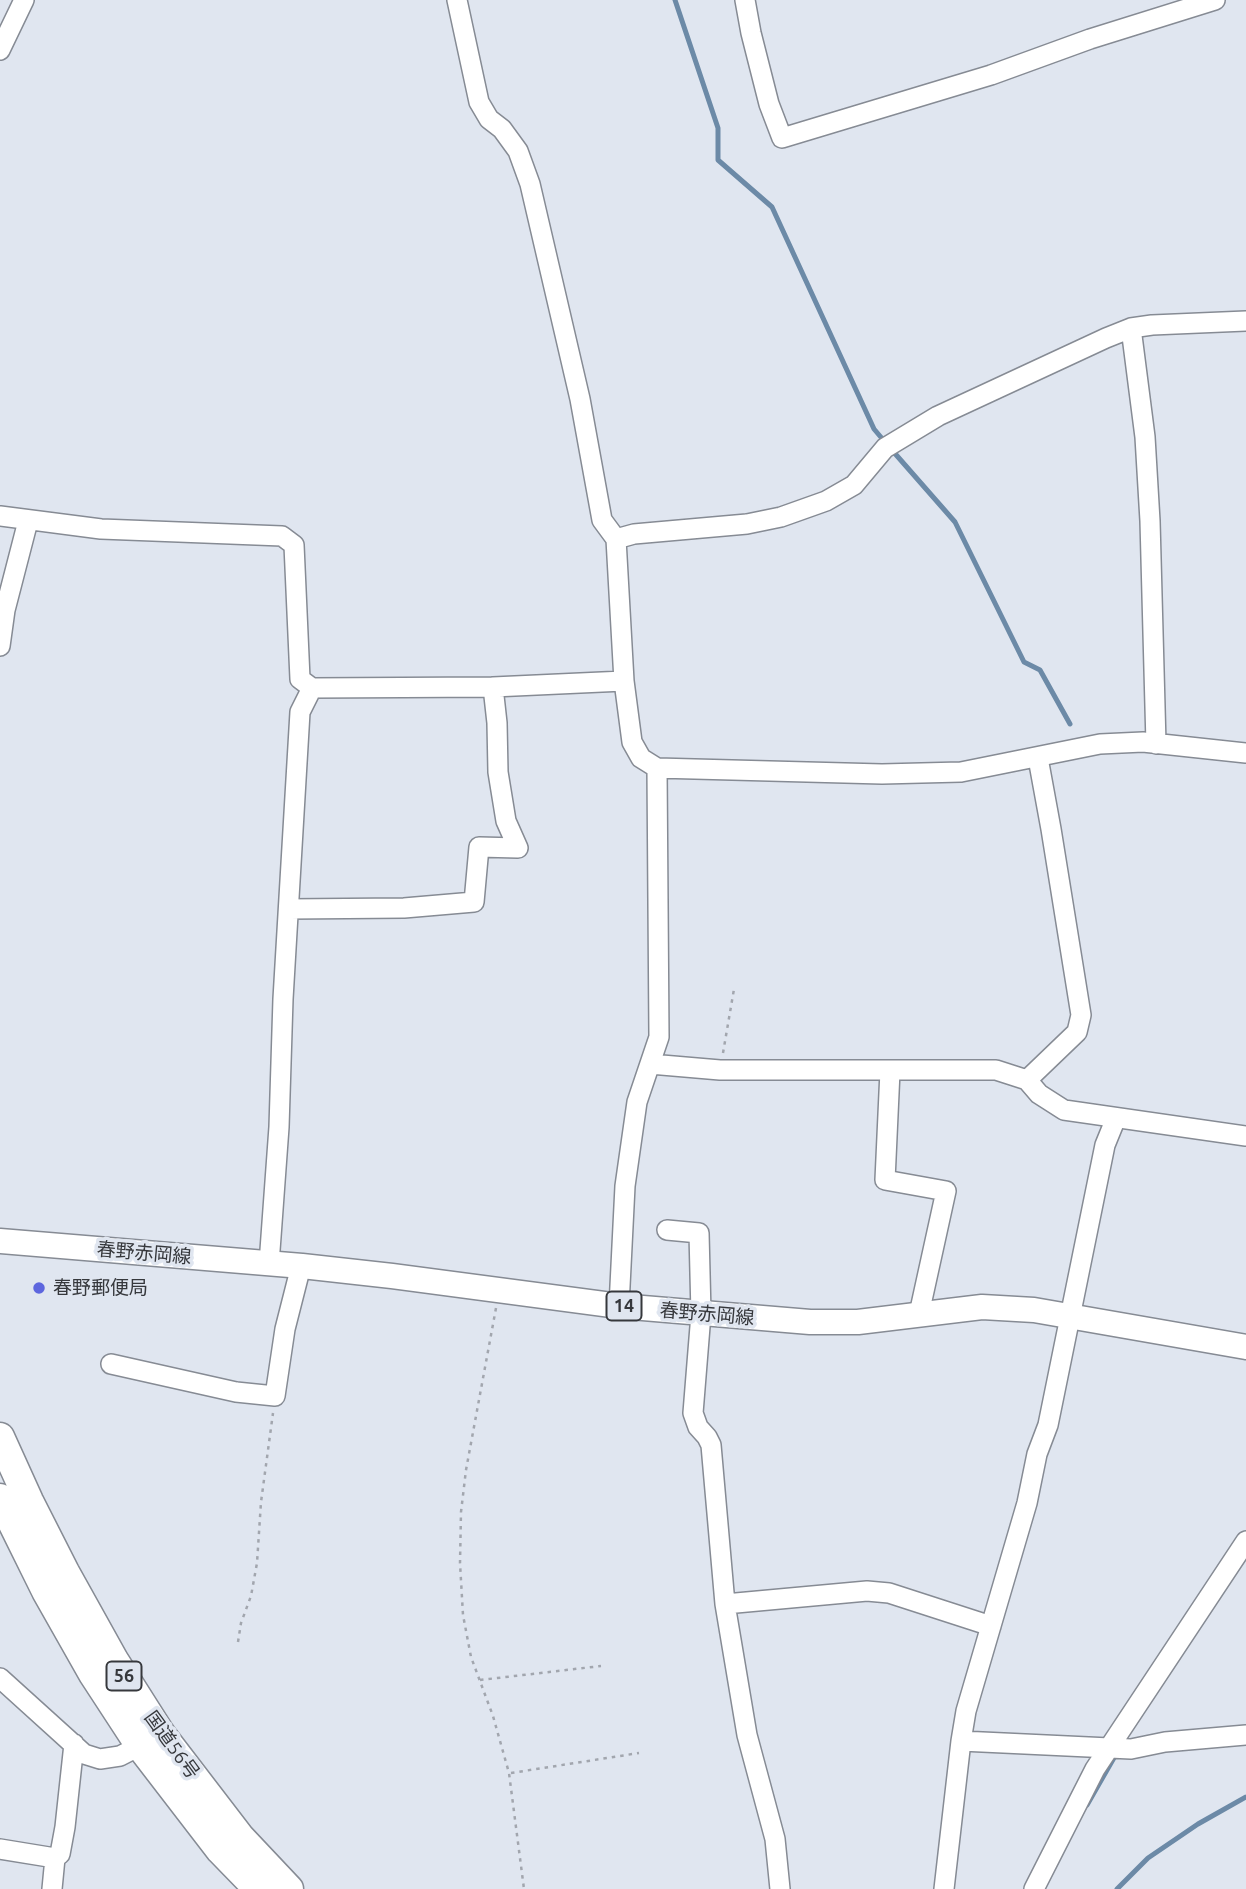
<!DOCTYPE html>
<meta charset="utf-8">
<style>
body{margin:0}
canvas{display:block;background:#e0e6f0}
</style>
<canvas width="1246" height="1889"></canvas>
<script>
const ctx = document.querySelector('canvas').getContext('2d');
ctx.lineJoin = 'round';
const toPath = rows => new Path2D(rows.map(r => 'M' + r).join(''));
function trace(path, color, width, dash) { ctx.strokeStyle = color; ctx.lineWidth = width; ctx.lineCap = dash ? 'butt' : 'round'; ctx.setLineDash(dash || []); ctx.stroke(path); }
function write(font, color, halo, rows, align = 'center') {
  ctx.font = font + ' Ubuntu,"Noto Sans JP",sans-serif'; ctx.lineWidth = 7; ctx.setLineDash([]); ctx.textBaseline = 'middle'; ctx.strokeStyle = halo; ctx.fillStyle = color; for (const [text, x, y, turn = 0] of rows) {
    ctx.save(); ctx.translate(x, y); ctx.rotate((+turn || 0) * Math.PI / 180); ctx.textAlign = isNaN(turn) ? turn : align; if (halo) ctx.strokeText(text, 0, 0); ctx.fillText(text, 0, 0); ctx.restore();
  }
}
trace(toPath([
 [675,0,718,128,718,160,772,207,874,429,885,442],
 [891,449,955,522,1024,662,1040,670,1070,724],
 [1087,1805,1115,1756],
 [1117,1889,1148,1858,1198,1824,1246,1797]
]), '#6c8aa7', 5);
const minor = toPath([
 [457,0,479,102,489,119,502,129,518,151,530,184,580,399,602,520,616,539,624,681,632,742,641,758,657,768,882,774,961,772,1100,744,1143,742,1246,753],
 [745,0,751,33,769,104,782,138,991,75,1090,39,1215,0],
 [0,50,24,0],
 [1131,328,1145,437,1150,521,1156,744],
 [0,516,101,529,282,536,294,545,300,679,312,688,493,687,624,681],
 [616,539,634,534,747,524,781,517,826,501,854,485,885,448,938,416,1106,338,1131,328,1152,325,1246,321],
 [0,646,5,610,28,521],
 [1038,758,1051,829,1081,1015,1077,1032,1027,1080,1039,1094,1064,1110,1246,1136],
 [289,909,404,908,474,902,479,847,518,848,506,821,498,772,497,723,493,687],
 [650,1064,720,1070,996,1070,1027,1080],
 [890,1071,885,1180,946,1191,919,1314],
 [1116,1118,1105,1145,1048,1425,1037,1454,1027,1503,966,1711,961,1741,1131,1749,1165,1742,1246,1735],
 [667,1230,699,1233,701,1314,693,1413,698,1427,707,1437,711,1445,725,1604,867,1591,889,1593,991,1626],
 [269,1264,279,1127,283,999,300,712,312,688],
 [619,1306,625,1186,637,1102,659,1037,657,768],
 [111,1364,236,1392,275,1396,285,1329,301,1266],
 [725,1604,747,1735,775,1839,780,1889],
 [0,1678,84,1754,100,1759,120,1756,151,1740],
 [0,1849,55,1858,60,1854,65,1827,74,1744],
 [52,1889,55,1858],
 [944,1889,961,1741],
 [1034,1889,1095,1769,1246,1541]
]);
const major = toPath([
 [0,1241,302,1266,392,1276,619,1306,810,1322,858,1322,982,1307,1034,1310,1246,1347]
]);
const highway = toPath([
 [0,1437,29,1501,65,1572,114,1660,161,1734,240,1837,289,1889],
 [0,1498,46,1591,93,1674,140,1746,220,1850,258,1889]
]);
trace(minor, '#868b94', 22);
trace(major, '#868b94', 27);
trace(highway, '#868b94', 31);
trace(toPath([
 [723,1053,734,989],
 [496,1308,466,1470,461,1512,460,1563,463,1615,471,1657,493,1716,509,1773,524,1889],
 [238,1642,241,1623,251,1596,257,1563,261,1502,273,1413],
 [480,1680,601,1666],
 [511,1773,639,1753]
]), '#a2a6ae', 2.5, [3.5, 5]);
trace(minor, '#fff', 19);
trace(major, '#fff', 24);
trace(highway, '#fff', 28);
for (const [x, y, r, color] of [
 [39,1288,7,"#5d66de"]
]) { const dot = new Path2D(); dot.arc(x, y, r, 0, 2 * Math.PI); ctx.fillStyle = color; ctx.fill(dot); trace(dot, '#e0e6f0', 2.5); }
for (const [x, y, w] of [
 [624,1306,35],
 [124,1676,35]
]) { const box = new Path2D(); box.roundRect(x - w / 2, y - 14.5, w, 29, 5); ctx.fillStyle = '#e0e6f0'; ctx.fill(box); trace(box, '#36383c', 2); }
write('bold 18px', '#36383c', null, [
 ["14",624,1306],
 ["56",124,1676]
]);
write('19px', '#36383c', '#e0e6f0', [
 ["春野赤岡線",144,1253,5],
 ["春野赤岡線",707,1314,5],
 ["国道56号",172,1745,54]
]);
write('19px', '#36383c', '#e0e6f0', [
 ["春野郵便局",53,1288]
], 'left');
</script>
